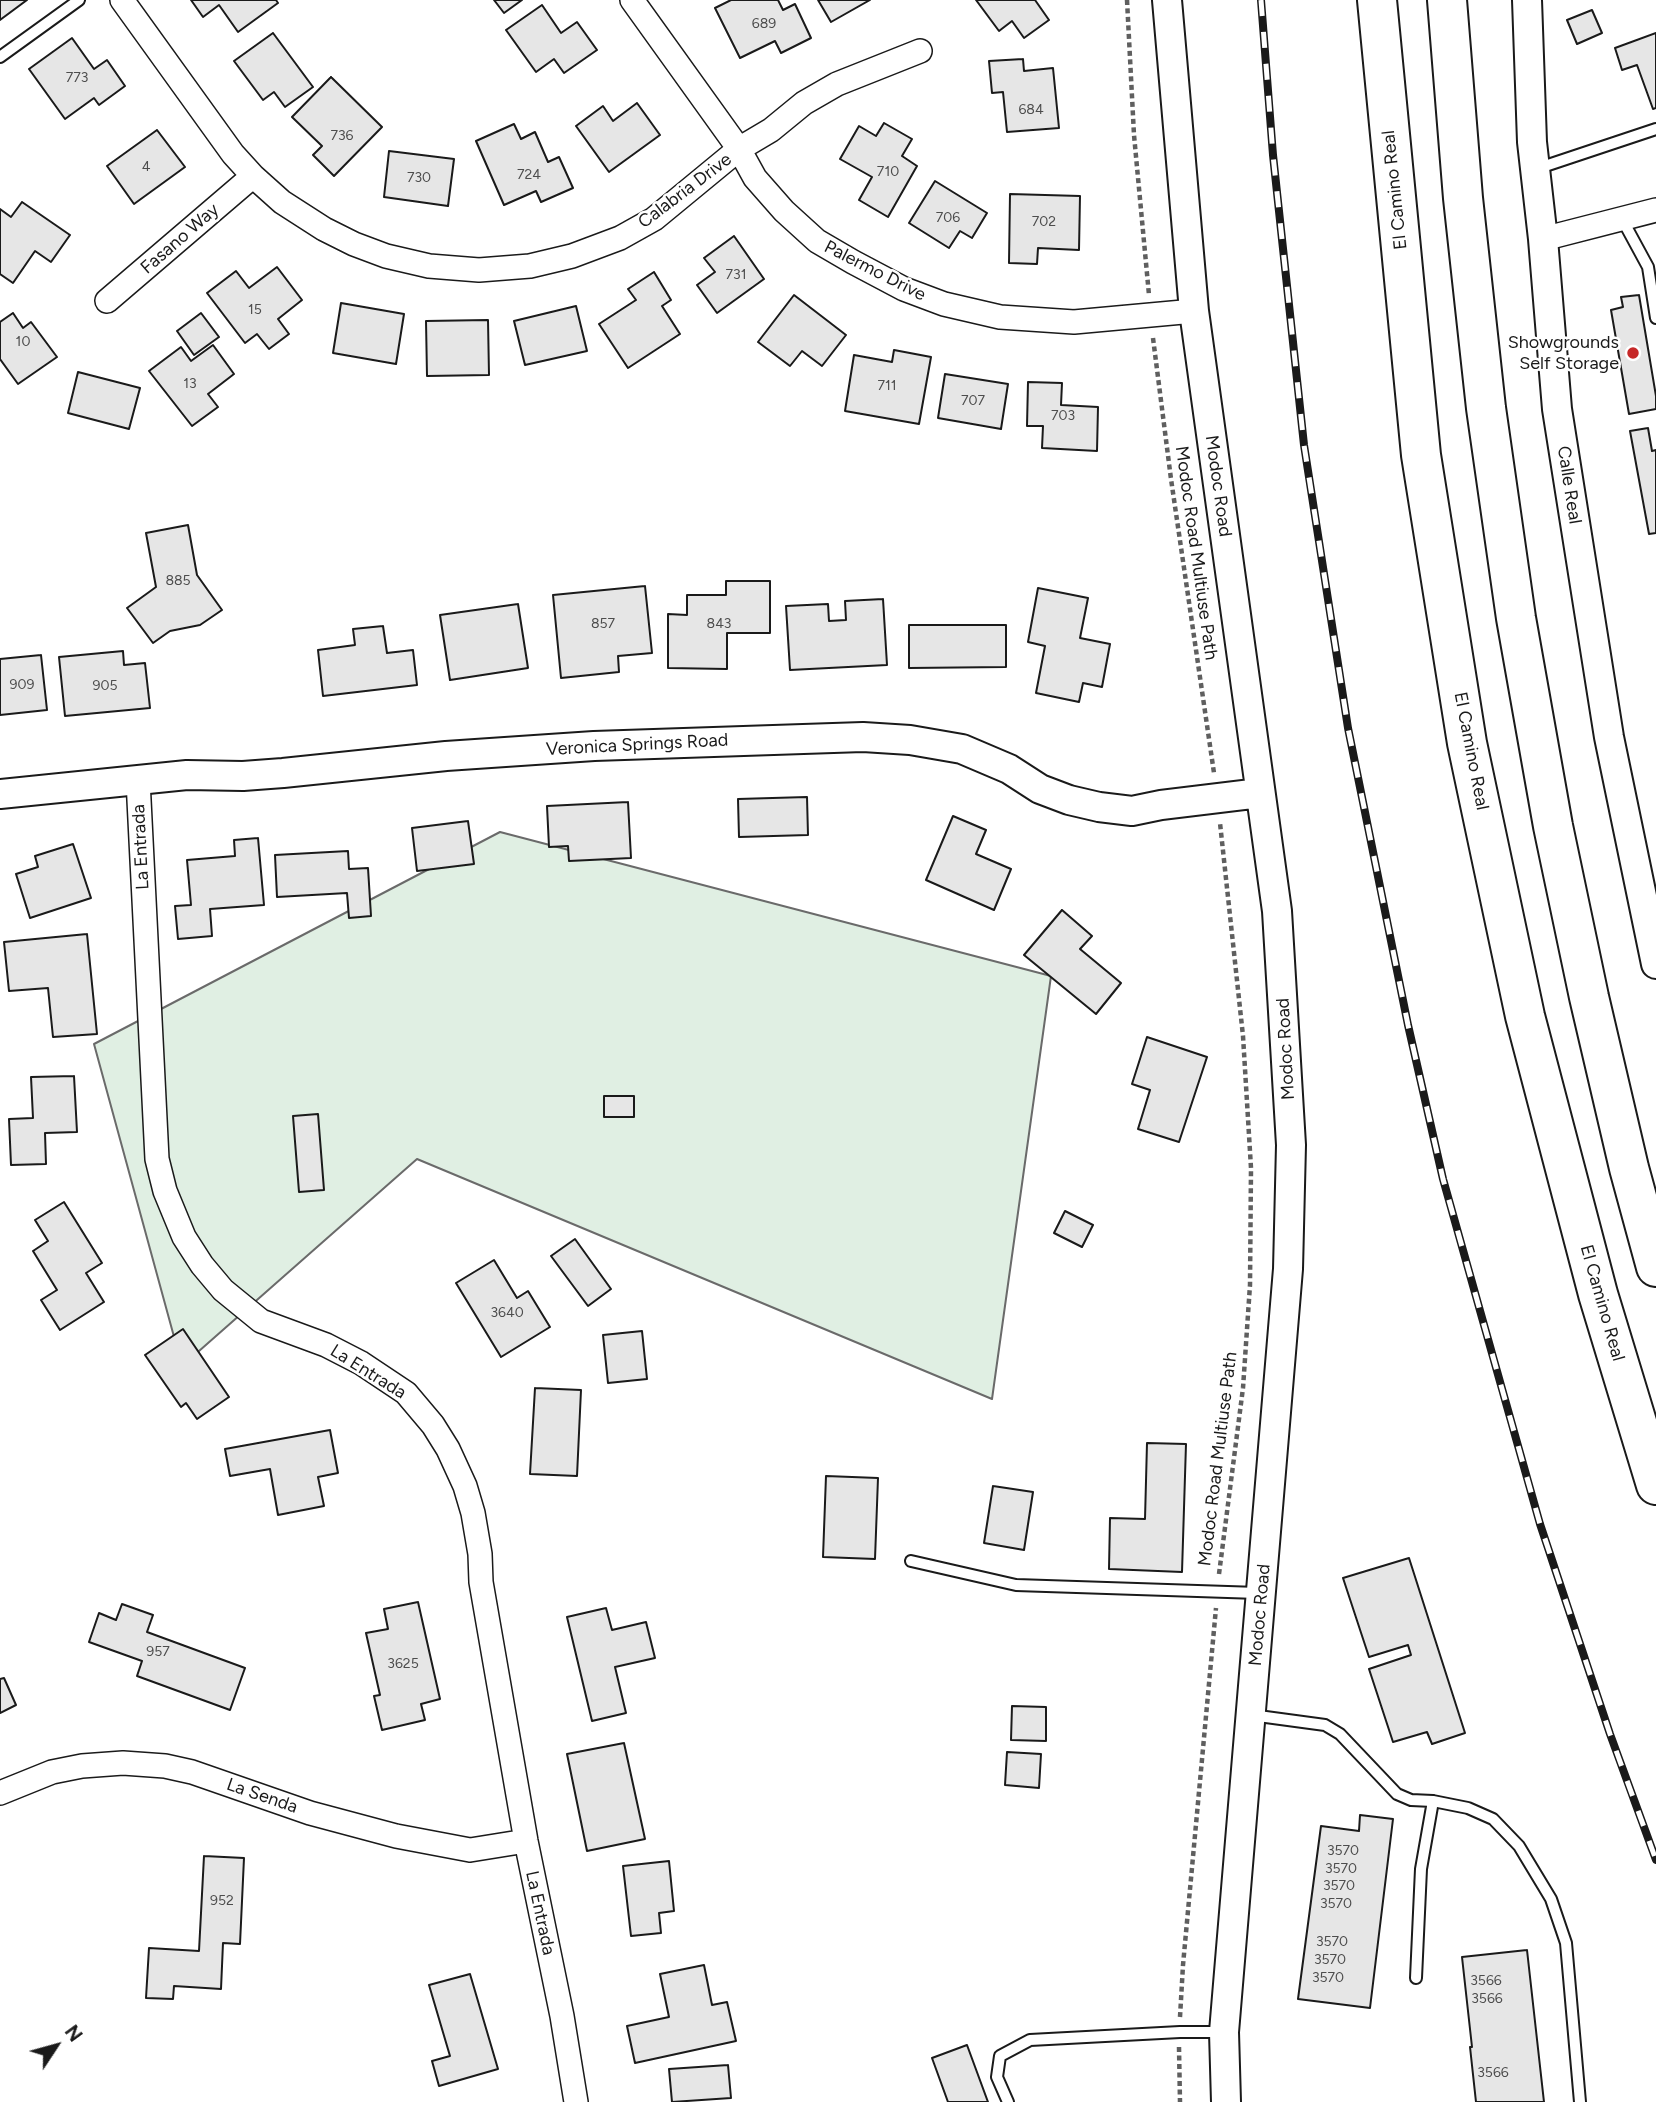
<!DOCTYPE html>
<style>
body{margin:0}
#map{position:relative;width:1656px;height:2102px;overflow:hidden;background:#fff;font-family:Figtree,sans-serif}
canvas{display:block}
.north{position:absolute;left:21px;top:2011px;width:70px;height:70px;-webkit-text-stroke:5px #fff;paint-order:stroke;rotate:54deg;font-size:19px;font-weight:700;line-height:28px;text-align:center;color:#1a1a1a}
.north::after{content:'';display:block;margin:auto;width:24px;height:32px;background:#1a1a1a;clip-path:polygon(50% 0,100% 100%,50% 72%,0 100%)}
</style>
<div id="map">
<canvas width="1656" height="2102"></canvas>
<div class="north">N</div>
</div>
<script>
const ctx = document.querySelector('canvas').getContext('2d');
ctx.lineJoin = 'round';
function paint(path, color) { ctx.fillStyle = color; ctx.fill(path, 'evenodd'); }
const toPath = rows => new Path2D(rows.map(r => 'M' + r).join(''));
function trace(path, color, width, dash) { ctx.strokeStyle = color; ctx.lineWidth = width; ctx.lineCap = dash ? 'butt' : 'round'; ctx.setLineDash(dash || []); ctx.stroke(path); }
function write(font, color, halo, rows, align = 'center') {
  ctx.font = font + ' Figtree,sans-serif'; ctx.lineWidth = 5; ctx.setLineDash([]); ctx.textBaseline = 'middle'; ctx.strokeStyle = halo; ctx.fillStyle = color; for (const [text, x, y, turn = 0] of rows) {
    ctx.save(); ctx.translate(x, y); ctx.rotate((+turn || 0) * Math.PI / 180); ctx.textAlign = isNaN(turn) ? turn : align; if (halo) ctx.strokeText(text, 0, 0); ctx.fillText(text, 0, 0); ctx.restore();
  }
}
const green = toPath([
 [500,832,1051,976,992,1399,417,1159,182,1366,94,1044,500,832]
]);
paint(green, '#e0efe3');
trace(green, '#6a6a6a', 2);
const building = toPath([
 [0,0,27,0,0,20,0,0],
 [191,0,276,0,278,3,238,32,219,5,203,17,191,0],
 [494,0,522,0,504,13,494,0],
 [731,0,778,0,783,10,795,4,811,38,781,53,775,41,740,58,715,8,731,0],
 [818,0,870,0,831,22,818,0],
 [976,0,1035,0,1049,20,1024,38,1012,21,999,31,976,0],
 [542,5,561,33,577,22,597,50,564,73,554,59,536,72,506,30,542,5],
 [1592,10,1602,33,1577,44,1567,20,1592,10],
 [273,33,313,87,285,107,274,92,263,100,234,61,273,33],
 [1656,33,1656,108,1653,109,1637,65,1622,70,1615,48,1656,33],
 [72,38,94,69,107,60,125,86,99,105,94,98,65,119,29,69,72,38],
 [1023,59,1024,71,1053,68,1059,128,1007,132,1003,92,992,93,989,61,1023,59],
 [331,77,382,127,334,176,313,155,322,146,292,117,331,77],
 [637,103,660,135,609,172,576,126,603,106,613,121,637,103],
 [884,123,912,139,902,156,917,166,888,217,859,200,872,177,840,159,859,126,876,136,884,123],
 [514,124,521,139,535,132,548,162,559,157,573,188,541,202,536,191,504,205,476,141,514,124],
 [157,130,185,167,134,204,107,166,157,130],
 [389,151,454,159,448,206,384,197,389,151],
 [935,181,987,213,972,238,960,231,949,248,909,223,935,181],
 [1010,194,1080,196,1079,250,1038,248,1037,264,1009,263,1010,194],
 [22,202,70,235,51,262,35,251,13,283,0,274,0,209,11,217,22,202],
 [734,236,764,279,717,313,697,285,715,272,704,258,734,236],
 [277,267,302,300,278,319,289,334,269,349,257,334,245,343,207,293,236,271,249,288,277,267],
 [654,272,671,300,662,306,680,334,628,368,599,324,636,300,628,289,654,272],
 [794,295,846,335,822,366,802,351,790,366,758,342,794,295],
 [1639,295,1656,396,1656,409,1629,414,1611,310,1623,307,1621,297,1639,295],
 [341,303,404,314,396,364,333,353,341,303],
 [576,306,587,351,525,365,514,321,576,306],
 [13,313,23,328,31,322,57,357,18,384,0,359,0,322,13,313],
 [201,313,219,337,194,355,177,331,201,313],
 [488,320,489,375,427,376,426,321,488,320],
 [213,345,234,374,208,394,218,407,192,426,149,371,181,347,191,361,213,345],
 [894,350,931,357,919,424,845,411,854,355,892,362,894,350],
 [78,372,140,388,129,429,68,413,78,372],
 [945,374,1008,384,1001,429,938,418,945,374],
 [1028,382,1062,383,1061,405,1098,407,1097,451,1042,448,1043,426,1027,426,1028,382],
 [1648,428,1652,451,1656,450,1656,533,1649,534,1630,431,1648,428],
 [188,525,197,575,222,610,200,625,170,631,153,643,127,608,156,587,146,533,188,525],
 [726,581,770,581,770,633,727,633,727,669,668,668,668,614,687,615,687,595,726,595,726,581],
 [645,586,652,653,618,656,619,672,561,678,553,595,645,586],
 [1038,588,1088,598,1080,638,1110,644,1102,687,1083,683,1079,702,1036,693,1045,646,1028,642,1038,588],
 [883,599,887,665,790,670,786,606,828,604,829,621,846,620,845,601,883,599],
 [518,604,528,668,450,680,440,615,518,604],
 [909,625,1006,625,1006,667,909,668,909,625],
 [383,626,387,653,413,650,417,685,323,696,318,650,355,645,353,629,383,626],
 [123,651,124,665,145,663,150,708,65,716,59,657,123,651],
 [41,655,47,710,0,715,0,659,41,655],
 [807,797,808,835,739,837,738,799,807,797],
 [628,802,631,858,569,861,568,846,549,847,547,806,628,802],
 [953,816,986,830,976,854,1011,869,994,910,926,880,953,816],
 [468,821,474,864,417,871,412,828,468,821],
 [258,838,264,905,210,909,212,936,178,939,175,906,191,905,187,860,235,856,234,840,258,838],
 [73,844,91,898,30,918,16,874,38,867,35,856,73,844],
 [348,851,349,869,368,868,371,916,349,918,347,893,277,897,275,855,348,851],
 [1062,910,1092,936,1080,949,1121,983,1096,1014,1024,955,1062,910],
 [87,934,97,1034,53,1037,48,988,9,991,4,942,87,934],
 [1147,1037,1207,1057,1179,1142,1138,1129,1150,1090,1132,1084,1147,1037],
 [74,1076,77,1132,45,1133,46,1164,11,1165,9,1119,33,1118,31,1077,74,1076],
 [604,1096,634,1096,634,1117,604,1117,604,1096],
 [318,1114,324,1190,299,1192,293,1116,318,1114],
 [64,1202,102,1263,86,1273,104,1302,60,1330,41,1300,57,1290,33,1251,48,1241,35,1220,64,1202],
 [1065,1211,1093,1225,1082,1247,1054,1233,1065,1211],
 [575,1239,611,1289,588,1306,551,1256,575,1239],
 [494,1260,517,1298,528,1291,550,1327,501,1357,456,1283,494,1260],
 [183,1329,229,1397,197,1419,186,1403,181,1407,145,1355,183,1329],
 [642,1331,647,1379,608,1383,603,1335,642,1331],
 [535,1388,581,1390,577,1476,530,1474,535,1388],
 [330,1430,338,1473,318,1477,324,1506,278,1515,270,1469,230,1476,225,1449,330,1430],
 [1147,1443,1186,1444,1182,1572,1109,1569,1110,1518,1145,1519,1147,1443],
 [826,1476,878,1478,875,1559,823,1557,826,1476],
 [993,1486,1033,1492,1024,1550,984,1543,993,1486],
 [1409,1558,1465,1733,1432,1744,1427,1732,1393,1742,1369,1669,1411,1655,1408,1645,1369,1657,1343,1578,1409,1558],
 [418,1602,440,1699,421,1704,425,1720,382,1730,374,1696,380,1695,366,1633,388,1629,384,1609,418,1602],
 [122,1604,153,1615,147,1632,245,1668,230,1710,137,1676,142,1661,89,1642,99,1613,116,1620,122,1604],
 [606,1608,612,1630,646,1622,655,1658,615,1667,626,1713,592,1721,567,1617,606,1608],
 [4,1678,16,1705,0,1713,0,1679,4,1678],
 [1012,1706,1046,1707,1046,1741,1011,1740,1012,1706],
 [624,1743,645,1839,587,1851,567,1754,624,1743],
 [1007,1752,1041,1754,1039,1788,1005,1785,1007,1752],
 [1360,1815,1393,1819,1370,2008,1298,1999,1321,1826,1359,1831,1360,1815],
 [204,1856,244,1858,240,1944,223,1943,221,1989,174,1986,173,1999,146,1998,149,1948,199,1951,204,1856],
 [669,1861,674,1911,659,1913,661,1933,631,1936,623,1866,669,1861],
 [1527,1950,1544,2102,1476,2102,1470,2047,1472,2047,1462,1957,1527,1950],
 [704,1965,712,2005,727,2002,736,2041,635,2063,627,2026,669,2017,660,1974,704,1965],
 [470,1974,498,2069,439,2086,432,2061,450,2056,429,1985,470,1974],
 [967,2045,988,2102,948,2102,932,2058,967,2045],
 [728,2065,731,2098,672,2102,669,2069,728,2065]
]);
paint(building, '#e6e6e6');
trace(building, '#1a1a1a', 2);
const service = toPath([
 [0,57,79,0],
 [1536,169,1656,129],
 [1622,219,1648,267,1656,318],
 [911,1561,1016,1585,1258,1593],
 [1251,1715,1325,1725,1340,1734,1397,1794,1411,1800,1433,1801,1468,1808,1493,1819,1519,1846,1551,1899,1566,1943,1580,2102],
 [1416,1978,1421,1869,1433,1801],
 [1008,2102,997,2077,1000,2056,1030,2040,1180,2032,1221,2032]
]);
const minor = toPath([
 [122,0,233,154,253,176,282,202,324,229,354,244,386,256,429,266,479,270,530,266,572,256,620,238,654,219,739,149,771,130,804,103,837,84,920,51],
 [632,0,739,149,755,178,784,211,817,241,853,262,904,289,944,304,1000,317,1074,322,1194,311],
 [1543,239,1656,210],
 [107,301,253,176],
 [138,780,157,1159,165,1191,184,1237,202,1265,223,1290,261,1321,326,1345,361,1363,406,1393,433,1425,448,1449,465,1486,473,1513,480,1554,481,1582,526,1841,562,2016,576,2102],
 [0,1793,52,1772,82,1766,123,1763,165,1766,192,1772,310,1813,396,1836,470,1850,526,1841]
]);
const tertiary = toPath([
 [1167,0,1194,311,1277,911,1291,1145,1288,1269,1224,2032,1226,2102],
 [1527,0,1532,142,1543,239,1557,409,1609,737,1656,964],
 [0,794,187,775,243,776,283,773,446,756,594,746,863,737,910,740,962,749,1009,769,1040,789,1069,800,1099,807,1132,811,1161,805,1260,793]
]);
const motorway = toPath([
 [1377,0,1421,455,1467,743,1525,1016,1598,1294,1656,1485],
 [1447,0,1463,198,1486,408,1516,618,1553,826,1589,997,1629,1168,1656,1267]
]);
trace(service, '#1a1a1a', 14);
trace(minor, '#1a1a1a', 26);
trace(tertiary, '#1a1a1a', 32);
trace(motorway, '#1a1a1a', 42);
trace(toPath([
 [1127,0,1134,135,1149,295],
 [1153,338,1171,479,1214,773],
 [1219,1574,1243,1388,1250,1285,1251,1168,1243,1036,1220,823],
 [1180,2017,1183,1965,1216,1608],
 [1179,2047,1180,2102]
]), '#5f5f5f', 4.5, [5, 3.5]);
trace(service, '#fff', 10);
trace(minor, '#fff', 23);
trace(tertiary, '#fff', 28);
trace(motorway, '#fff', 38);
const rail = toPath([
 [1261,0,1273,155,1304,445,1348,728,1408,1025,1443,1179,1540,1524,1610,1734,1656,1860]
]);
trace(rail, '#1a1a1a', 8);
trace(rail, '#fff', 5, [16]);
for (const [x, y, r, color] of [
 [1633,353,7,"#c62828"]
]) { const dot = new Path2D(); dot.arc(x, y, r, 0, 2 * Math.PI); ctx.fillStyle = color; ctx.fill(dot); trace(dot, '#fff', 2.5); }
write('14px', '#4d4d4d', null, [
 ["689",764,24],
 ["773",77,78],
 ["684",1031,110],
 ["736",342,136],
 ["4",146,167],
 ["710",888,172],
 ["724",529,175],
 ["730",419,178],
 ["706",948,218],
 ["702",1044,222],
 ["731",736,275],
 ["15",255,310],
 ["10",23,342],
 ["13",190,384],
 ["711",887,386],
 ["707",973,401],
 ["703",1063,416],
 ["885",178,581],
 ["857",603,624],
 ["843",719,624],
 ["909",22,685],
 ["905",105,686],
 ["3640",507,1313],
 ["957",158,1652],
 ["3625",403,1664],
 ["3570",1343,1851],
 ["3570",1341,1869],
 ["3570",1339,1886],
 ["952",222,1901],
 ["3570",1336,1904],
 ["3570",1332,1942],
 ["3570",1330,1960],
 ["3570",1328,1978],
 ["3566",1486,1981],
 ["3566",1487,1999],
 ["3566",1493,2073]
]);
write('18px', '#1a1a1a', '#fff', [
 ["El Camino Real",1395,190,-96],
 ["Calabria Drive",685,191,-37],
 ["Fasano Way",180,239,-41],
 ["Palermo Drive",875,271,27],
 ["Calle Real",1569,485,81],
 ["Modoc Road",1218,486,82],
 ["Modoc Road Multiuse Path",1196,553,82],
 ["Veronica Springs Road",637,745,-3],
 ["El Camino Real",1471,751,79],
 ["La Entrada",141,847,-93],
 ["Modoc Road",1286,1049,-93],
 ["El Camino Real",1602,1303,74],
 ["La Entrada",368,1372,32],
 ["Modoc Road Multiuse Path",1218,1459,-83],
 ["Modoc Road",1260,1615,-85],
 ["La Senda",262,1796,19],
 ["La Entrada",540,1913,78]
]);
write('18px', '#1a1a1a', '#fff', [
 ["Showgrounds",1619,343],
 ["Self Storage",1619,364]
], 'right');
</script>
